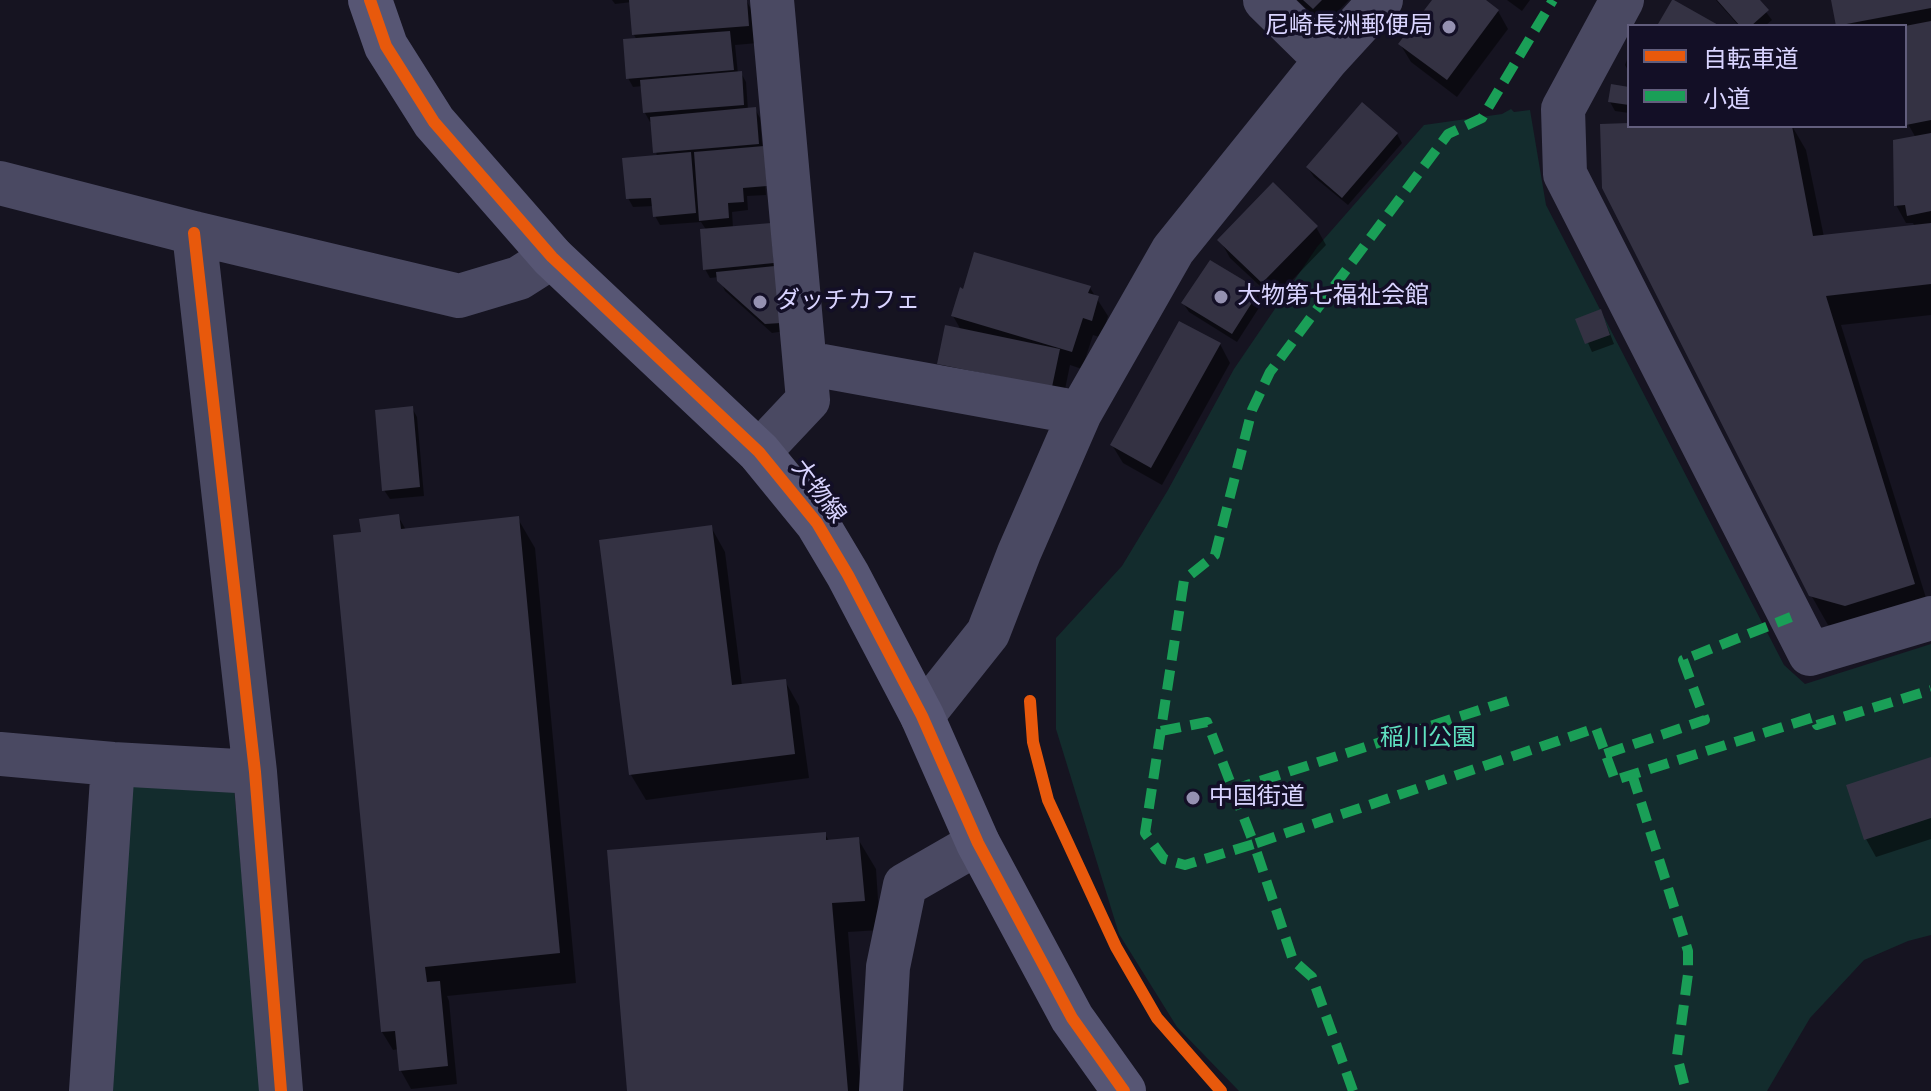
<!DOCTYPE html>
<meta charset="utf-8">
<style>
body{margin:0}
#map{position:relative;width:1931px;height:1091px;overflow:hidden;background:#161421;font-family:"Varela Round","Noto Sans JP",sans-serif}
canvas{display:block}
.legend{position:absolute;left:1627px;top:24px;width:280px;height:104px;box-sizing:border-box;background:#130f26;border:2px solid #625e7d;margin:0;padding:10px 14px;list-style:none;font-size:24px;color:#d9d4ff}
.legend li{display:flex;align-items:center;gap:16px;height:40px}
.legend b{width:40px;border:2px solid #625e7d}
</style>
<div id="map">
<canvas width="1931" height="1091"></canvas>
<ul class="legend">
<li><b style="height:10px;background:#e8590c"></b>自転車道</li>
<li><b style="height:10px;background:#1a9f57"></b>小道</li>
</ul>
</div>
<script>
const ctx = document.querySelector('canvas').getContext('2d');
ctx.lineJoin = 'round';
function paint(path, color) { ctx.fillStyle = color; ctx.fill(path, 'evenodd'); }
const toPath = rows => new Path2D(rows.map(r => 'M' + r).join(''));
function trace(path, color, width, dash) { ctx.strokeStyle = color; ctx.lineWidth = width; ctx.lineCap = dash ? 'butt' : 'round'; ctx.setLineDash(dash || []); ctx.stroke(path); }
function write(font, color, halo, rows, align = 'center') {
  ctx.font = font + ' "Varela Round","Noto Sans JP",sans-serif'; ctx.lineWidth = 7; ctx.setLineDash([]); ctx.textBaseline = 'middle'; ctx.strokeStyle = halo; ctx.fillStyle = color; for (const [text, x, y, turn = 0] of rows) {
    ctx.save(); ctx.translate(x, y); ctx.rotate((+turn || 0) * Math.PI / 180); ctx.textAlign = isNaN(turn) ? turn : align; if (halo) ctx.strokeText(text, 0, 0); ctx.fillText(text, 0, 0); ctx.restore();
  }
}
paint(toPath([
 [1511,109,1514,112,1530,110,1546,205,1784,665,1805,684,1931,644,1931,935,1908,941,1864,960,1810,1018,1767,1091,1239,1091,1177,1027,1119,934,1056,729,1056,638,1122,566,1168,490,1234,369,1317,247,1424,125,1502,114],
 [125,784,234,788,261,1091,107,1091]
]), '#132c2d');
paint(toPath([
 [612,0,746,0,756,18,758,43,735,45,738,74,741,73,746,82,748,110,755,109,760,118,766,195,747,196,748,210,732,212,733,228,770,225,785,331,772,333,725,291,719,277,710,278,705,269,707,231,701,222,660,225,655,216,654,206,633,207,628,198,657,157,652,122,650,122,645,113,643,86,633,87,628,78,637,40,634,35,632,2,615,4],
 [1297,0,1349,0,1324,26],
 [1435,0,1483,0,1498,11,1508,29,1457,97,1411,62,1400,44],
 [1507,0,1530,0,1522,11],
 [1716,0,1757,0,1772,20,1765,26,1739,26],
 [1833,0,1931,0,1931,315,1841,325,1931,614,1863,636,1828,625,1811,595,1604,188,1629,125,1792,126,1806,150,1824,237,1915,227,1913,223,1906,223,1896,205,1916,138,1908,124,1905,109,1905,26,1838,26],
 [1629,54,1629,72,1625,65],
 [1629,89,1629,113,1615,111,1610,102],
 [1397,134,1402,143,1348,205,1314,177,1308,168],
 [1316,227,1326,245,1274,299,1230,258,1220,240],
 [1090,288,1108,316,1102,338,1093,335,1082,369,1070,365,1062,404,950,381,940,363,961,330,953,316],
 [1259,291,1264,300,1237,342,1189,312,1183,303],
 [1578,320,1605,321,1614,344,1592,352],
 [1220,344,1230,363,1162,485,1123,463,1112,445],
 [412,408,417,417,424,496,390,499,384,490],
 [398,516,406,530,518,519,535,548,576,983,447,996,449,1001,457,1084,411,1089,401,1071,399,1049,393,1050,382,1032,363,534],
 [711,527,725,552,742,686,785,681,799,706,809,778,646,800,631,775],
 [1931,760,1931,839,1876,857,1866,839],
 [825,834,829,841,858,839,876,869,880,930,848,932,861,1091,629,1091]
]), '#0007');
paint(toPath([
 [629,0,747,0,749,26,632,35],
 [1303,0,1322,0,1313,9],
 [1432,0,1486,0,1499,10,1447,80,1398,44],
 [1672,0,1674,0,1720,26,1662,26,1658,24],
 [1717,0,1760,0,1769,10,1751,26,1740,26],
 [1831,0,1931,0,1931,8,1836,26],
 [1931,21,1931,120,1906,125,1905,26],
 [730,31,734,70,626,79,623,39],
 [742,71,744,105,643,113,640,80],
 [1611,84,1629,87,1629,105,1608,102],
 [1362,102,1398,133,1342,198,1306,167],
 [756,107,759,144,653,153,650,117],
 [1629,123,1629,126,1792,126,1813,236,1931,223,1931,284,1826,296,1915,584,1845,606,1809,596,1602,188,1600,124],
 [1931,133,1931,211,1907,216,1905,205,1894,206,1893,140],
 [764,146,767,186,743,188,744,202,728,203,729,218,699,221,694,152],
 [691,152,696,213,653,217,651,198,626,199,622,158],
 [1273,182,1318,226,1262,283,1217,240],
 [771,223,774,263,703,270,700,229],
 [974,252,1091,286,1088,293,1099,296,1092,321,1083,318,1072,352,951,316,960,287,963,289],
 [1210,260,1260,290,1232,334,1181,303],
 [775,266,781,323,765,324,717,281,716,272],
 [1601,309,1610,335,1585,344,1575,319],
 [1179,321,1221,343,1151,468,1110,445],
 [945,325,1060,349,1052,387,937,364],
 [413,406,420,487,382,491,375,410],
 [399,514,401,529,519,516,560,953,425,967,427,982,440,981,448,1066,399,1071,395,1031,381,1032,333,535,361,532,359,519],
 [712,525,732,685,786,679,795,754,629,775,599,540],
 [1931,757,1931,818,1864,840,1846,785],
 [826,832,826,840,859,837,865,901,832,903,848,1091,627,1091,607,850]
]), '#343243');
trace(toPath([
 [1265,0,1326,60],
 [1622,0,1563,109,1565,174,1810,654,1931,618],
 [0,183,194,233,459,296,519,278,552,257],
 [194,233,255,772,281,1091],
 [806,363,1080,413],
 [759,452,808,400,772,0],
 [922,716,988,633,1019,553,1080,413,1173,250,1326,60,1381,0],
 [0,754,113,764,255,772],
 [91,1091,113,764],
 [881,1091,888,967,905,885,978,843]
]), '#4a4962', 44);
trace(toPath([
 [370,0,386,46,434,122,552,257,759,452,817,523,848,575,922,716,978,843,1072,1018,1124,1091]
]), '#575674', 44);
trace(toPath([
 [1161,731,1207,722,1254,844,1596,728,1615,780,1814,717,1817,725,1931,690],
 [1605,754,1705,720,1683,660,1791,617],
 [1632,774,1688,951,1688,974,1677,1056,1686,1091],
 [1232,790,1517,698],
 [1353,1091,1312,977,1293,960,1254,844,1185,865,1164,859,1145,833,1184,580,1215,555,1252,410,1270,372,1448,134,1482,118,1553,0]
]), '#1a9f57', 10, [20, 10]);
trace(toPath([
 [370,0,386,46,434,122,552,257,759,452,817,523,848,575,922,716,978,843,1072,1018,1124,1091],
 [194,233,255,772,281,1091],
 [1030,701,1033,742,1048,800,1116,947,1157,1018,1221,1091]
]), '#e8590c', 12);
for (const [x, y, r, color] of [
 [1449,27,8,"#9591b1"],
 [1221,297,8,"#9591b1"],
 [760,302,8,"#9591b1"],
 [1193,798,8,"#9591b1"]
]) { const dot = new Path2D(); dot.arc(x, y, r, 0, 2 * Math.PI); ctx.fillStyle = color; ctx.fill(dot); trace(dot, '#130f26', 3); }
write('24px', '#d9d4ff', '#130f26', [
 ["尼崎長洲郵便局",1433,27,"right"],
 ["大物第七福祉会館",1237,297],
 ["ダッチカフェ",776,302],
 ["中国街道",1209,798]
], 'left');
write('24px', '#d9d4ff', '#130f26', [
 ["大物線",818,492,53]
]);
write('24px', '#5fe0c0', '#130f26', [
 ["稲川公園",1428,739]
]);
</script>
